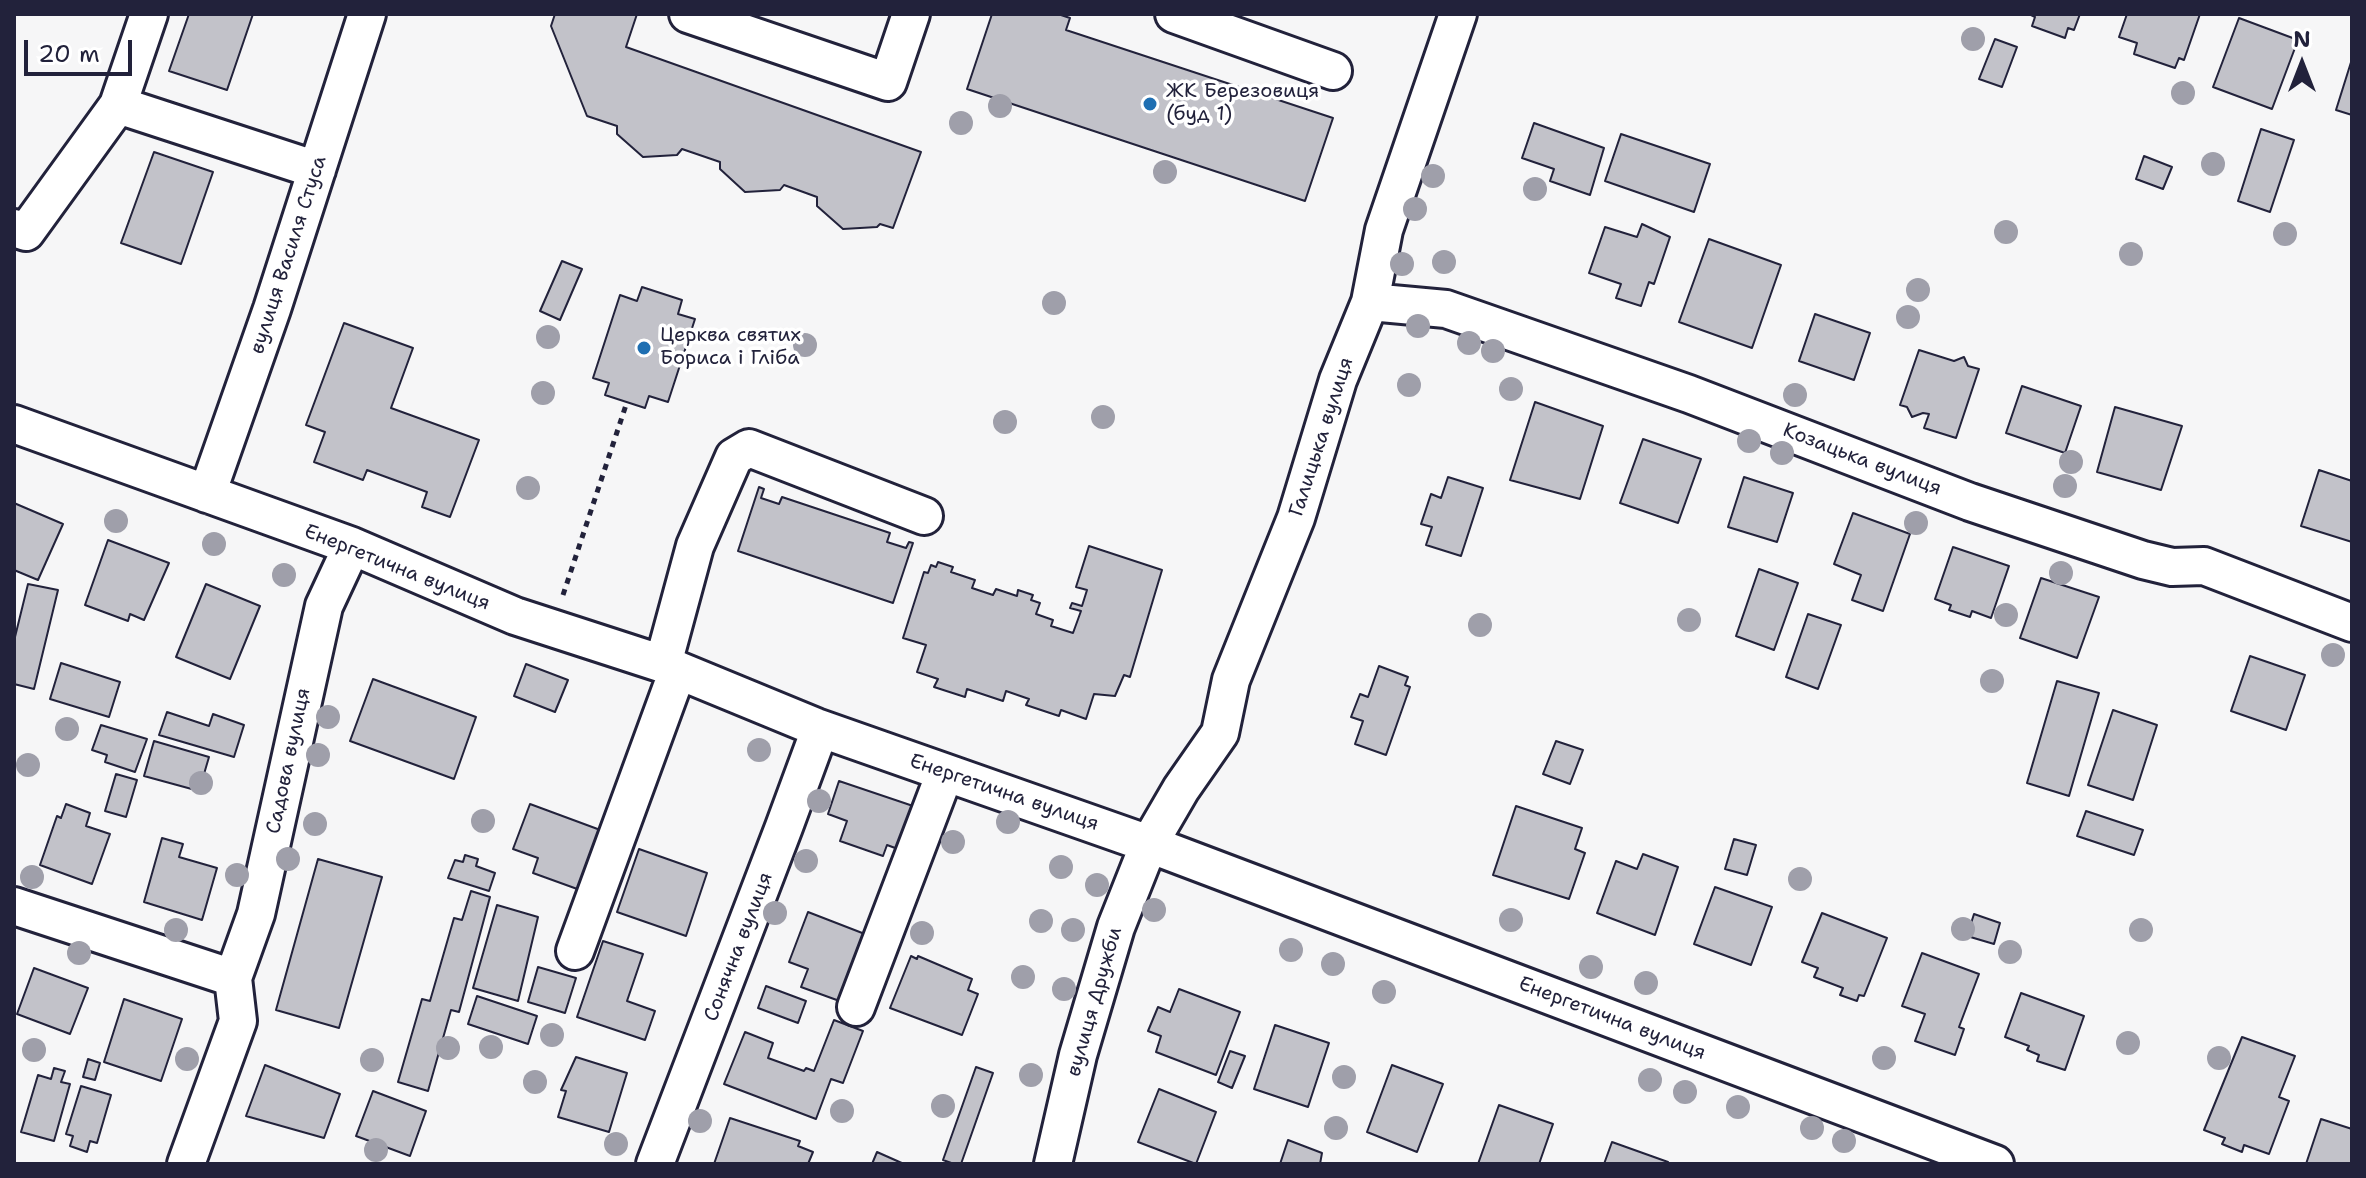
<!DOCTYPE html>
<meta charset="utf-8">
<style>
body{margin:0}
#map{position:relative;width:2366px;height:1178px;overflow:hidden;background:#f6f6f7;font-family:"Shantell Sans",sans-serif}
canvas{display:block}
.frame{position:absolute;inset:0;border:16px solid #22223b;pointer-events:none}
.north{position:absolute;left:2262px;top:24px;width:80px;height:80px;-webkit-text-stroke:6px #fff;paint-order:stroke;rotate:0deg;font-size:22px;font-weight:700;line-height:32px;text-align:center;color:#22223b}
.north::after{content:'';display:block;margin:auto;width:28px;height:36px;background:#22223b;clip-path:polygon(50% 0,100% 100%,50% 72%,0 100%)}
.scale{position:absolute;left:24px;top:40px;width:108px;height:36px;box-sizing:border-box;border:4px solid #22223b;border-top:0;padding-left:10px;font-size:24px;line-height:28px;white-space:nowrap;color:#22223b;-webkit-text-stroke:6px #fff;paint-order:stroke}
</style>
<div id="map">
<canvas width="2366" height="1178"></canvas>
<div class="frame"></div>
<div class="north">N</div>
<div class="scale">20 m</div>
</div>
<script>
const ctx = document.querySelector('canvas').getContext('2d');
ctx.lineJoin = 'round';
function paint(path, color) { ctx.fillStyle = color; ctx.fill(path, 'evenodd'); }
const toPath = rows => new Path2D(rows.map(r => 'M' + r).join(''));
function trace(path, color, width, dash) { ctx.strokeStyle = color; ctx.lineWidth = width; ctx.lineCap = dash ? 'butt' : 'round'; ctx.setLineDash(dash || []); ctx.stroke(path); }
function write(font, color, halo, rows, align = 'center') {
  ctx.font = font + ' "Shantell Sans",sans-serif'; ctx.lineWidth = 7; ctx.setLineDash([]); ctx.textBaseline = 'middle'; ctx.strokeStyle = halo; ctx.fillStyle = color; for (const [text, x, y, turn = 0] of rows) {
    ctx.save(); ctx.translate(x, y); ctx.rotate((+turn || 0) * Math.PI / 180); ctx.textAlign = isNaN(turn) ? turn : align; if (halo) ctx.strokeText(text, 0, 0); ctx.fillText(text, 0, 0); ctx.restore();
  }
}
const building = toPath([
 [189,14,253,14,227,90,169,71,189,14],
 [555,14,637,14,626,47,921,152,893,228,880,224,877,227,843,229,817,206,817,197,784,185,780,190,745,192,720,169,720,162,682,149,677,155,643,157,617,134,617,126,587,116,551,26,555,14],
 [992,14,1058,14,1070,18,1066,30,1333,118,1305,201,967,89,992,14],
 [2029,14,2080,14,2074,30,2068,28,2065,38,2032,26,2035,17,2029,14],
 [2127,14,2200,14,2184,60,2179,58,2175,68,2134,54,2137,43,2119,37,2127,14],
 [2239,18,2298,40,2272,109,2213,87,2239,18],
 [1995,39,2017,47,2002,87,1979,79,1995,39],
 [2352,59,2352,115,2336,110,2352,59],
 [1534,123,1604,148,1590,195,1550,181,1554,169,1522,158,1534,123],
 [2261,129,2294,140,2270,212,2238,201,2261,129],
 [1621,134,1710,164,1694,212,1605,181,1621,134],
 [154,152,213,172,181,264,121,243,154,152],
 [2144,156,2172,167,2163,189,2136,179,2144,156],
 [1642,224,1670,237,1654,284,1649,282,1641,306,1616,298,1621,284,1589,273,1605,227,1637,237,1642,224],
 [1709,239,1781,265,1752,348,1679,322,1709,239],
 [562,261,582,269,560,320,540,311,562,261],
 [642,287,682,300,678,314,695,319,668,402,649,396,645,408,605,395,609,383,593,378,620,295,637,301,642,287],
 [1815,314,1870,333,1854,380,1799,361,1815,314],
 [344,323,413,348,391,408,479,440,450,517,422,507,427,492,367,470,363,480,314,462,325,432,306,425,344,323],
 [1919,350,1954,361,1964,357,1968,366,1979,369,1956,438,1924,428,1929,414,1923,413,1912,417,1907,407,1900,405,1919,350],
 [2022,386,2081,406,2065,453,2006,433,2022,386],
 [1535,402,1603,426,1580,499,1510,480,1535,402],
 [2115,407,2182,426,2161,490,2097,472,2115,407],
 [1643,439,1701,459,1678,523,1620,503,1643,439],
 [2319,470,2352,481,2352,542,2301,526,2319,470],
 [1448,477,1483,488,1461,556,1426,545,1432,527,1421,524,1431,494,1441,498,1448,477],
 [1744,477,1793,493,1777,542,1728,527,1744,477],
 [759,487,764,489,761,498,779,504,782,497,890,533,887,542,906,548,909,542,913,543,893,603,738,551,759,487],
 [14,503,63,524,38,580,14,570,14,503],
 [1853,513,1910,534,1883,611,1852,600,1861,575,1834,564,1853,513],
 [108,540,169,563,144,620,130,614,128,621,85,605,108,540],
 [1089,546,1162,570,1130,677,1124,675,1115,696,1094,694,1086,719,1061,710,1059,716,1026,705,1029,699,1006,691,1003,701,967,689,965,697,934,687,938,679,917,672,926,645,903,638,924,572,928,573,931,565,936,567,938,562,953,567,951,572,975,580,972,588,993,595,996,589,1017,596,1018,590,1033,595,1031,600,1040,603,1036,614,1053,620,1051,626,1073,633,1081,611,1070,608,1072,603,1082,606,1087,590,1076,587,1089,546],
 [1953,547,2009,566,1991,618,1972,611,1970,617,1949,610,1951,605,1935,599,1953,547],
 [1759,569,1798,583,1774,650,1736,636,1759,569],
 [2041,578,2099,597,2077,658,2020,638,2041,578],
 [28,584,58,590,34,689,14,684,14,641,28,584],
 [206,584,260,606,230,679,176,657,206,584],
 [1808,614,1841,625,1818,689,1786,677,1808,614],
 [2250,656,2305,675,2286,730,2231,711,2250,656],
 [61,663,120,682,109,717,50,699,61,663],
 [526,664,568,680,555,712,514,696,526,664],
 [1379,666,1408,677,1405,685,1410,687,1386,755,1355,744,1363,721,1351,717,1360,694,1368,697,1379,666],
 [373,679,476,717,454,779,350,741,373,679],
 [2057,681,2099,693,2069,796,2027,783,2057,681],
 [2113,710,2157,725,2133,800,2088,785,2113,710],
 [167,712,209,726,213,714,244,725,234,757,159,735,167,712],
 [101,725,147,739,135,772,105,762,107,755,92,750,101,725],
 [154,741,209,757,199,791,144,776,154,741],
 [1556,741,1583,750,1570,784,1543,774,1556,741],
 [116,774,137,780,126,817,105,811,116,774],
 [839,781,922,809,906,852,887,845,883,856,840,841,847,821,828,814,839,781],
 [66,804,90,813,86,826,110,834,92,884,40,865,57,816,61,818,66,804],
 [530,804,603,831,580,890,533,873,538,858,513,849,530,804],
 [1516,806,1582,828,1575,849,1585,853,1569,899,1493,875,1516,806],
 [2086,811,2143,830,2134,855,2077,836,2086,811],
 [162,838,183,844,179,857,217,868,202,920,144,902,162,838],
 [1734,839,1756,845,1747,875,1725,869,1734,839],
 [639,849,707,873,686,936,617,912,639,849],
 [1643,854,1678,867,1655,935,1597,913,1616,861,1637,869,1643,854],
 [465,855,478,859,476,866,495,873,489,891,448,878,455,860,463,862,465,855],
 [318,859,382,877,339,1028,276,1010,318,859],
 [1715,887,1772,907,1751,965,1694,944,1715,887],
 [471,891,490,897,459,1012,451,1010,428,1091,398,1082,422,999,430,1001,454,918,462,920,471,891],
 [497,905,538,917,518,1001,473,988,497,905],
 [808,912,870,936,845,1003,801,987,808,969,789,962,808,912],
 [1822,913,1887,938,1864,996,1859,995,1857,1001,1840,995,1843,988,1814,977,1818,968,1802,962,1822,913],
 [1974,914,2000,923,1994,944,1967,936,1974,914],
 [603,941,643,954,627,1001,655,1011,645,1040,577,1017,603,941],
 [1922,953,1979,974,1959,1027,1964,1029,1955,1055,1915,1041,1925,1014,1902,1006,1922,953],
 [911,956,917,959,918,956,972,979,968,990,978,994,962,1035,890,1008,911,956],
 [538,967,576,978,565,1013,528,1002,538,967],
 [34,968,88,988,70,1034,17,1014,34,968],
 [766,986,806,1001,798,1023,758,1008,766,986],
 [1179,989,1240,1012,1216,1075,1156,1052,1161,1036,1148,1031,1158,1007,1170,1012,1179,989],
 [2021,993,2084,1016,2065,1070,2037,1061,2039,1055,2027,1050,2029,1046,2005,1037,2021,993],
 [477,996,537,1016,528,1044,468,1024,477,996],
 [124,999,182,1019,161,1081,104,1062,124,999],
 [834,1020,863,1031,843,1083,831,1079,816,1119,724,1084,745,1032,773,1043,768,1058,804,1071,806,1068,814,1071,834,1020],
 [1275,1025,1329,1043,1308,1107,1254,1089,1275,1025],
 [2242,1037,2295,1056,2279,1097,2289,1101,2269,1154,2244,1145,2242,1152,2222,1144,2225,1138,2204,1130,2242,1037],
 [1230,1051,1245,1056,1232,1088,1218,1082,1230,1051],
 [576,1057,627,1073,609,1132,558,1117,566,1091,561,1090,576,1057],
 [88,1059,100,1063,95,1080,83,1077,88,1059],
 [265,1065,340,1094,324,1138,246,1116,265,1065],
 [1392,1065,1443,1084,1417,1152,1367,1132,1392,1065],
 [976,1067,993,1073,961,1164,954,1164,943,1160,976,1067],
 [54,1068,65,1071,61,1082,70,1084,54,1141,21,1132,38,1075,51,1079,54,1068],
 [81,1086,111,1095,97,1143,90,1141,87,1152,70,1146,73,1136,66,1134,81,1086],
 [1159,1089,1216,1112,1196,1164,1138,1142,1159,1089],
 [373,1091,426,1111,410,1156,356,1136,373,1091],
 [1499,1105,1553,1124,1539,1164,1478,1164,1499,1105],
 [730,1118,800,1141,798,1146,813,1152,808,1164,714,1164,730,1118],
 [2321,1119,2352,1129,2352,1164,2306,1164,2321,1119],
 [1288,1140,1322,1153,1320,1164,1280,1164,1288,1140],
 [1612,1142,1668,1162,1668,1164,1604,1164,1612,1142],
 [877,1152,904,1164,872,1164,877,1152]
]);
paint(building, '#c2c2c9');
trace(building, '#22223b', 2);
const minor = toPath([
 [149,14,118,105,317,170],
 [688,14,888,82,911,14],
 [1174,14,1333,71],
 [14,228,26,232,118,105],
 [1370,302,1446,309,1689,394,1970,502,2143,560,2172,567,2204,566,2352,623],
 [14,424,352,546,515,616,663,664,816,727,1149,844,1995,1164],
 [207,494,272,309,367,14],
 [663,664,695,546,734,457,749,448,924,516],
 [14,906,233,978],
 [575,951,678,670],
 [856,1007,945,773],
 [186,1164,238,1021,233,978,256,914,324,606,352,546],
 [655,1164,784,827,815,743,816,727],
 [1053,1164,1078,1055,1116,927,1149,844,1181,789,1220,733,1231,680,1296,518,1338,380,1370,302,1384,230,1458,14]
]);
trace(minor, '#22223b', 42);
trace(toPath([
 [563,595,627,402]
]), '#22223b', 5, [6, 6]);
trace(minor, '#fff', 36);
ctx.fillStyle = '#9f9faa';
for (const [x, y] of [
 [1973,39],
 [2183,93],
 [1000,106],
 [961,123],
 [2213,164],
 [1165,172],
 [1433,176],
 [1535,189],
 [1415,209],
 [2006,232],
 [2285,234],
 [2131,254],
 [1444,262],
 [1402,264],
 [1918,290],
 [1054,303],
 [1908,317],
 [1418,326],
 [548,337],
 [1469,343],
 [805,345],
 [1493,351],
 [1409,385],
 [1511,389],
 [543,393],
 [1795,395],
 [1103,417],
 [1005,422],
 [1749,441],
 [1782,453],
 [2071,462],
 [2065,486],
 [528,488],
 [116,521],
 [1916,523],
 [214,544],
 [2061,573],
 [284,575],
 [2006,615],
 [1689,620],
 [1480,625],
 [2333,655],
 [1992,681],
 [328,717],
 [67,729],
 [759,750],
 [318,755],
 [28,765],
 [201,783],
 [819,801],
 [483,821],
 [1008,822],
 [315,824],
 [953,842],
 [288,859],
 [806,861],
 [1061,867],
 [237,875],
 [32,877],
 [1800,879],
 [1097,885],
 [1154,910],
 [775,913],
 [1511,920],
 [1041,921],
 [1963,929],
 [176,930],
 [1073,930],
 [2141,930],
 [922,933],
 [1291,950],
 [2010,952],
 [79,953],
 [1333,964],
 [1591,967],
 [1023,977],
 [1646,983],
 [1064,989],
 [1384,992],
 [552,1035],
 [2128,1043],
 [491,1047],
 [448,1048],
 [34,1050],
 [1884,1058],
 [2219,1058],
 [187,1059],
 [372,1060],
 [1031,1075],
 [1344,1077],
 [1650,1080],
 [535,1082],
 [1685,1092],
 [943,1106],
 [1738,1107],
 [842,1111],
 [700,1121],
 [1336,1128],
 [1812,1128],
 [1844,1141],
 [616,1144],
 [376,1150]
]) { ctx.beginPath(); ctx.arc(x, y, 12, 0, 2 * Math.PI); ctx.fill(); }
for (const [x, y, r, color] of [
 [1150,104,8,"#1f6fb2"],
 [644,348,8,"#1f6fb2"]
]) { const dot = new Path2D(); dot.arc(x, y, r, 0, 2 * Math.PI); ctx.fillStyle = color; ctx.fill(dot); trace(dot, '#fff', 3); }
write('20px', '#22223b', '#fff', [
 ["ЖК Березовиця",1166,92],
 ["(буд 1)",1166,115],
 ["Церква святих",660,336],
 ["Бориса і Гліба",660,359]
], 'left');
write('20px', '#22223b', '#fff', [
 ["вулиця Василя Стуса",289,255,-72],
 ["Галицька вулиця",1322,437,-72],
 ["Козацька вулиця",1862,460,21],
 ["Енергетична вулиця",397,568,22],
 ["Садова вулиця",289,761,-78],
 ["Енергетична вулиця",1004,793,19],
 ["Сонячна вулиця",739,947,-69],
 ["вулиця Дружби",1095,1002,-74],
 ["Енергетична вулиця",1612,1019,21]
]);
</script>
